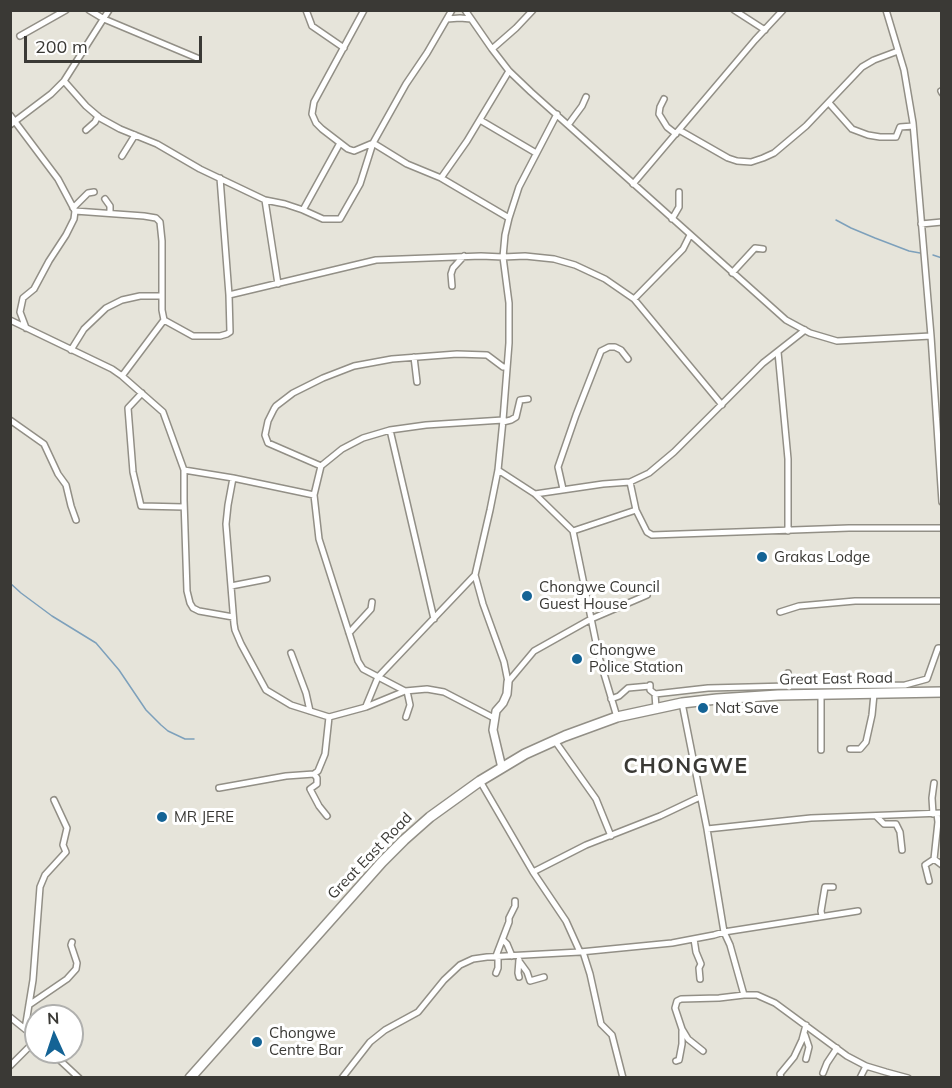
<!DOCTYPE html>
<style>
body{margin:0}
#map{position:relative;width:952px;height:1088px;overflow:hidden;background:#e6e4da;font-family:Mulish,sans-serif}
canvas{display:block}
.frame{position:absolute;inset:0;border:12px solid #3a3935;pointer-events:none}
.north{position:absolute;left:24px;top:1004px;width:60px;height:60px;box-sizing:border-box;background:#fff;border:2px solid #b0b0ae;border-radius:50%;rotate:357deg;font-size:16px;font-weight:700;line-height:24px;text-align:center;color:#3a3935}
.north::after{content:'';display:block;margin:auto;width:21px;height:27px;background:#146395;clip-path:polygon(50% 0,100% 100%,50% 72%,0 100%)}
.scale{position:absolute;left:24px;top:36px;width:178px;height:27px;box-sizing:border-box;border:3px solid #3a3935;border-top:0;padding-left:8px;font-size:18px;line-height:21px;white-space:nowrap;color:#3a3935;-webkit-text-stroke:4px #fff;paint-order:stroke}
</style>
<div id="map">
<canvas width="952" height="1088"></canvas>
<div class="frame"></div>
<div class="north">N</div>
<div class="scale">200 m</div>
</div>
<script>
const ctx = document.querySelector('canvas').getContext('2d');
ctx.lineJoin = 'round';
const toPath = rows => new Path2D(rows.map(r => 'M' + r).join(''));
function trace(path, color, width, dash) { ctx.strokeStyle = color; ctx.lineWidth = width; ctx.lineCap = dash ? 'butt' : 'round'; ctx.setLineDash(dash || []); ctx.stroke(path); }
function write(font, color, halo, rows, align = 'center') {
  ctx.font = font + ' Mulish,sans-serif'; ctx.lineWidth = 6; ctx.setLineDash([]); ctx.textBaseline = 'middle'; ctx.strokeStyle = halo; ctx.fillStyle = color; for (const [text, x, y, turn = 0] of rows) {
    ctx.save(); ctx.translate(x, y); ctx.rotate((+turn || 0) * Math.PI / 180); ctx.textAlign = isNaN(turn) ? turn : align; if (halo) ctx.strokeText(text, 0, 0); ctx.fillText(text, 0, 0); ctx.restore();
  }
}
trace(toPath([
 [836,220,851,228,875,238,909,251,920,253],
 [933,255,942,258],
 [10,583,21,593,52,616,96,643,119,670,146,710,161,725,168,731,185,739,194,739]
]), '#7da0bb', 1.5);
const minor = toPath([
 [89,10,104,19,197,58],
 [306,10,312,26,344,48],
 [364,10,314,102,312,114,316,123,322,129,348,149,354,151,373,143],
 [465,10,492,49,509,71,531,92,786,320,810,333,837,341,931,336],
 [734,10,765,30],
 [886,10,904,70,913,123,931,336,942,502],
 [447,19,460,18,471,19],
 [20,36,66,10],
 [492,49,516,28,533,10],
 [64,81,86,106,100,118,120,129,157,144,200,169,265,200,285,204,303,210,323,219,340,219,360,184,373,143,406,84,427,53,452,10],
 [941,91,942,93],
 [664,99,660,107,659,114,667,127,676,134],
 [829,103,852,129,868,135,880,137,896,137,900,127,913,126],
 [10,115,58,179,75,211,74,219,66,235,49,261,34,289,23,298,20,312,26,328],
 [480,120,536,153],
 [10,125,51,94,64,81,109,10],
 [568,125,582,106,586,97],
 [86,130,95,122,98,116],
 [679,130,728,158,737,161,751,162,763,158,774,153,806,126,862,67,874,60,898,51],
 [373,143,407,164,441,178,509,218],
 [122,156,135,135],
 [441,178,467,141,509,71],
 [633,184,755,40,783,10],
 [105,199,110,206,110,213],
 [265,200,278,284],
 [73,208,88,193,94,192],
 [303,210,340,143],
 [75,211,144,216,156,218,160,222,162,241,162,310,164,320,122,376],
 [672,219,679,207,679,192],
 [921,224,942,222],
 [732,273,755,248,763,249],
 [452,286,451,274,453,268,464,256],
 [229,295,376,260,481,256,503,257,525,256,554,259,575,265,605,279,634,299,722,405],
 [634,299,683,249,690,235],
 [10,320,112,369,122,376,163,412,184,470,184,500,187,591,190,603,193,608,199,611,233,617],
 [164,320,193,336,220,336,227,334,230,332,229,295,220,178],
 [71,350,84,329,106,308,122,300,140,296,162,296],
 [778,352,788,459,788,531],
 [414,357,417,382],
 [142,393,128,408,133,472,141,506,184,507],
 [10,420,44,444,58,474,66,485,71,506,76,520],
 [503,422,511,420,516,417,520,400,528,399],
 [390,430,434,619],
 [321,466,268,443,265,435,268,421,274,409,276,406,293,393,323,378,354,366,392,359,457,354,487,355,503,367,506,367],
 [184,470,233,478,314,495],
 [498,470,535,494,573,531,599,657,617,717],
 [233,478,228,505,226,524,234,624,235,630,241,644,266,690,291,705,329,717,366,707,405,691,427,689,444,692,494,718],
 [630,482,636,510,647,532,652,535,849,528,942,528],
 [563,489,558,467,576,415,601,351,609,347,615,347,621,350,628,359],
 [535,494,603,484,630,482,649,473,674,452,763,363,805,330],
 [573,531,636,510],
 [231,586,267,579],
 [780,612,799,606,855,601,942,601],
 [349,633,371,609,372,602],
 [291,653,306,693,310,711],
 [788,673,789,687],
 [508,682,504,662,483,604,475,575,490,510,498,470,503,420,509,343,509,303,503,257,505,235,509,218,519,187,557,114],
 [508,682,534,651,591,619,647,595],
 [650,685,650,690,655,694,656,708],
 [405,691,363,669,358,661,319,539,314,495,321,466,342,449,363,438,390,430,426,425,503,420],
 [655,694,708,688,789,686,905,685,927,679,938,648,942,648],
 [821,694,821,750],
 [611,699,619,696,628,688,650,686],
 [682,703,707,829,724,932,730,945,744,995],
 [366,706,378,677,475,575],
 [406,717,410,705,407,691],
 [555,741,596,799,611,836],
 [850,749,860,749,866,742,872,715,874,694],
 [314,774,317,778,317,784,310,789,319,806,327,816],
 [480,781,533,872,566,921,580,952],
 [219,788,286,776,314,774,318,771,325,754,329,717],
 [933,814,932,798,934,783],
 [876,816,884,824,896,824,900,832,902,850],
 [707,829,811,818,942,813],
 [934,859,942,865],
 [533,872,586,845,660,816,700,797],
 [929,881,925,865,934,859,938,822,937,814],
 [822,916,821,911,825,887,833,887],
 [694,939,696,952,701,964,699,968,700,979],
 [503,940,507,944,512,956],
 [583,952,590,974,601,1024,612,1035,623,1078],
 [496,956,509,922,509,918,515,906,515,901],
 [519,961,527,972,530,981,544,977],
 [496,973,498,968,498,956],
 [519,977,518,973,519,960],
 [29,1005,67,979,76,969,77,963,71,945,72,942],
 [10,1017,36,1038],
 [25,1029,33,980,40,887,45,875,66,852,63,845,67,828,54,800],
 [805,1035,809,1047,806,1059],
 [703,1051,688,1039,682,1029,675,1008,677,1001,681,999,719,998,744,995,757,995,775,1003,847,1056,866,1066,886,1072,908,1078],
 [51,1052,79,1078],
 [676,1061,679,1060,682,1044,682,1031],
 [10,1066,36,1040],
 [823,1073,827,1063,837,1048],
 [342,1078,370,1042,385,1030,418,1012,444,980,460,965,473,959,487,957,580,952,672,943,714,935,724,932,858,911],
 [781,1078,780,1074,794,1057,802,1040,806,1025],
 [860,1078,866,1066]
]);
const tertiary = toPath([
 [502,768,493,730,496,711,503,703,507,694,508,682]
]);
const trunk = toPath([
 [190,1078,382,862,404,840,430,817,480,781,525,754,565,736,617,717,682,703,717,699,778,695,942,692]
]);
trace(minor, '#928f86', 8);
trace(tertiary, '#928f86', 10);
trace(trunk, '#928f86', 12);
trace(minor, '#fff', 5);
trace(tertiary, '#fff', 7);
trace(trunk, '#fff', 9);
for (const [x, y, r, color] of [
 [762,557,6,"#146395"],
 [527,596,6,"#146395"],
 [577,659,6,"#146395"],
 [703,708,6,"#146395"],
 [162,817,6,"#146395"],
 [257,1042,6,"#146395"]
]) { const dot = new Path2D(); dot.arc(x, y, r, 0, 2 * Math.PI); ctx.fillStyle = color; ctx.fill(dot); trace(dot, '#fff', 2); }
write('15px', '#3a3935', '#fff', [
 ["Grakas Lodge",774,557],
 ["Chongwe Council",539,587],
 ["Guest House",539,604],
 ["Chongwe",589,650],
 ["Police Station",589,667],
 ["Nat Save",715,708],
 ["MR JERE",174,817],
 ["Chongwe",269,1033],
 ["Centre Bar",269,1050]
], 'left');
write('15px', '#3a3935', '#fff', [
 ["Great East Road",836,679,-1],
 ["Great East Road",370,856,-46]
]);
ctx.letterSpacing = '1.5px';
write('bold 21px', '#3a3935', '#fff', [
 ["CHONGWE",686,767]
]);
ctx.letterSpacing = '0px';
</script>
